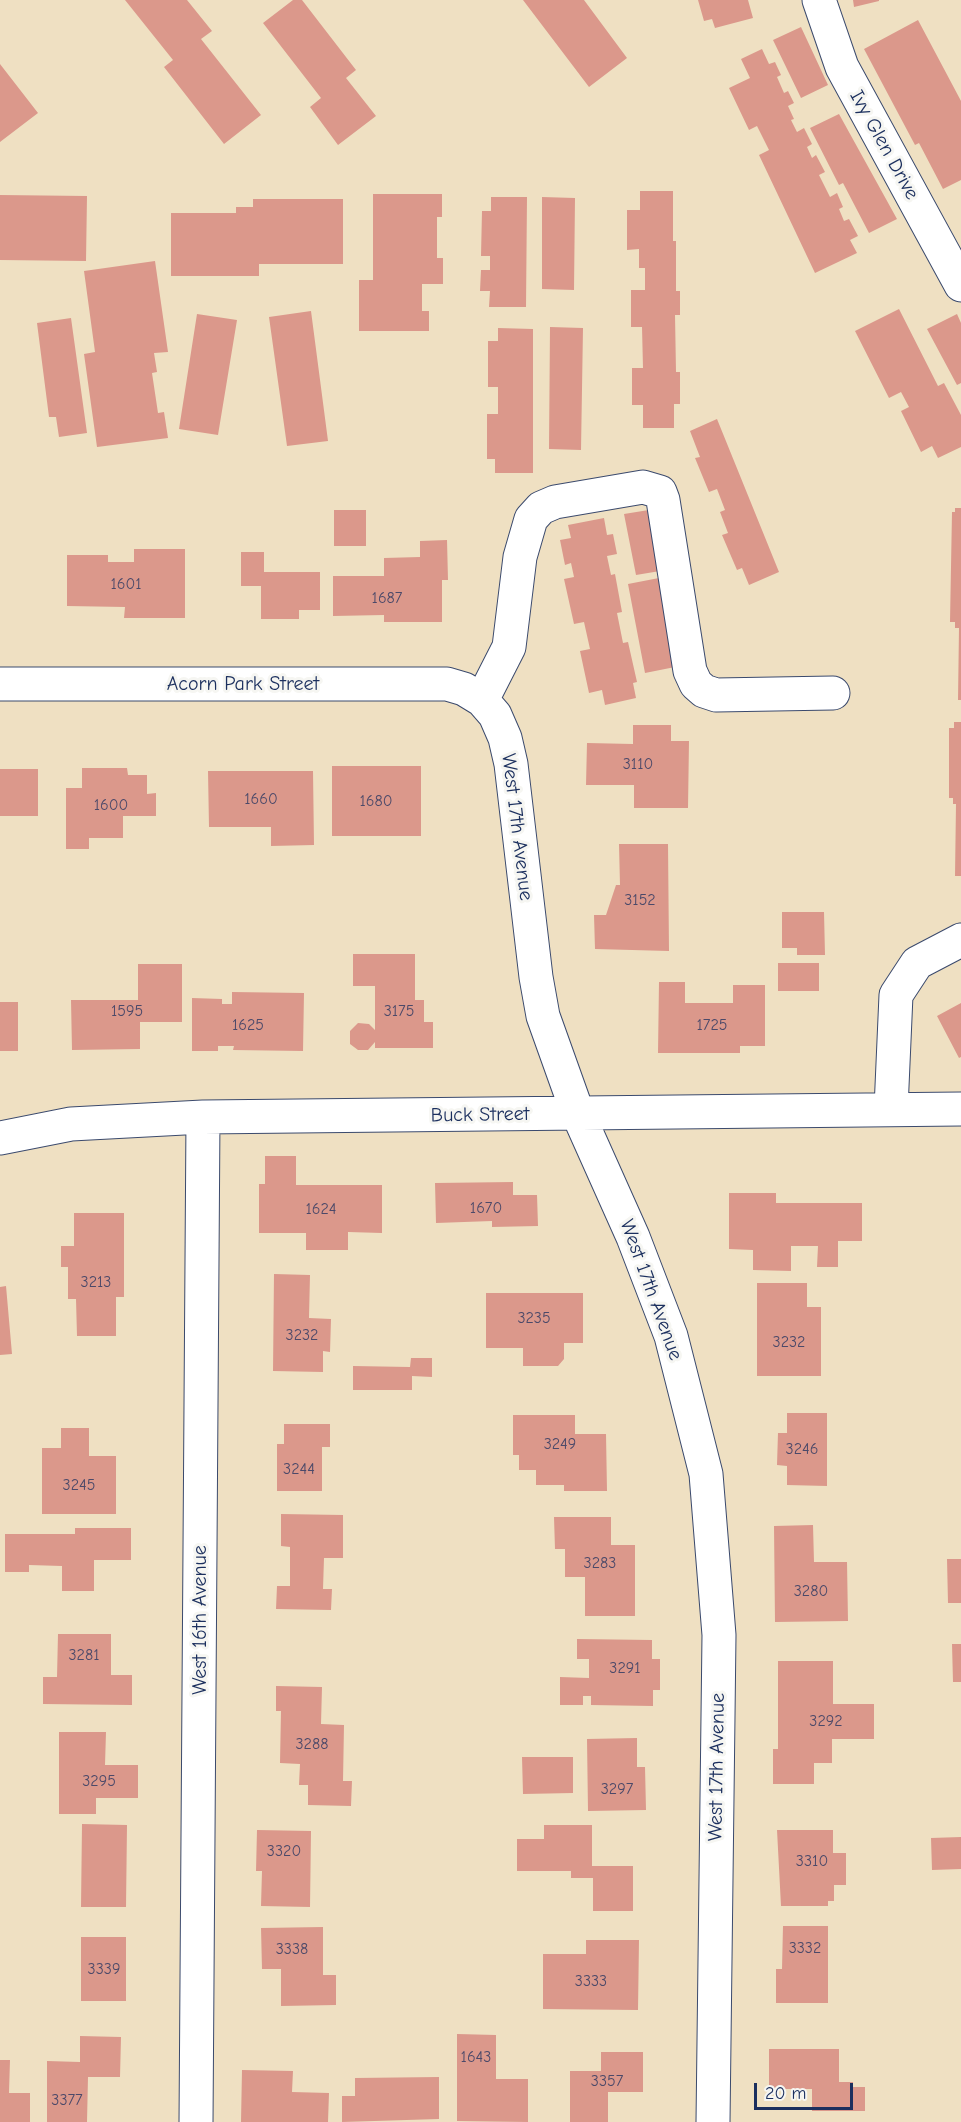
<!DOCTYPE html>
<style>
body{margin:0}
#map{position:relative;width:961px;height:2122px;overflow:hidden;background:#efe0c2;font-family:"Comic Neue",sans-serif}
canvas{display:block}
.scale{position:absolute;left:754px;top:2083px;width:99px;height:27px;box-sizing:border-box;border:3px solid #1b2f5e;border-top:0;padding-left:8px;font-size:18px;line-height:21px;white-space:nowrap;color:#1b2f5e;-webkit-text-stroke:4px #f6f6f2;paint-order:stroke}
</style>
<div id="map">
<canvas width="961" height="2122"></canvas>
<div class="scale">20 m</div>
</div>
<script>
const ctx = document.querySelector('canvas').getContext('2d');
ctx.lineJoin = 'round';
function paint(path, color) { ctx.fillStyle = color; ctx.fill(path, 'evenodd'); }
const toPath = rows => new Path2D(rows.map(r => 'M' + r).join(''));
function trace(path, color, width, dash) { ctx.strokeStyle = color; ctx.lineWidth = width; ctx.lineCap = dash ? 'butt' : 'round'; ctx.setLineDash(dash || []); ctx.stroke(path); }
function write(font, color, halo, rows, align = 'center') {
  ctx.font = font + ' "Comic Neue",sans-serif'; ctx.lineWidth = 6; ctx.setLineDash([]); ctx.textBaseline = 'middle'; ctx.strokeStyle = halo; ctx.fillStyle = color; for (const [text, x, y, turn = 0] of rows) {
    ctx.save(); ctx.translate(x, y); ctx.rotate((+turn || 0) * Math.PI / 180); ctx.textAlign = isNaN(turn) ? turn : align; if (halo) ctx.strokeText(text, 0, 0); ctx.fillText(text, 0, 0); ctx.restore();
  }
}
paint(toPath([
 [125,0,187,0,212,31,201,39,261,115,224,144,164,67,173,60],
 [293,0,302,0,356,70,346,78,376,116,338,145,310,107,321,98,263,23],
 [523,0,584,0,627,58,589,87],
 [698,0,748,0,753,18,715,28,712,19,704,21],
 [853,0,879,0,879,1,854,7],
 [918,20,961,101,961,180,943,189,919,143,915,145,864,49],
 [801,27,828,85,801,98,773,40],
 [762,49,769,64,775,62,781,75,777,77,784,93,788,91,794,103,788,106,794,119,791,120,797,132,804,128,812,144,807,147,812,158,816,155,825,172,819,175,830,197,837,193,843,207,839,209,844,221,849,219,858,236,850,240,857,253,815,273,759,155,769,150,757,126,749,130,729,88,750,78,741,59],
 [0,64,38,113,0,142],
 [839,114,897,219,869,233,843,183,839,185,810,128],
 [640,191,673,191,673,241,676,241,676,291,680,291,680,315,675,315,676,372,680,372,680,404,674,404,674,428,643,428,643,405,632,405,632,368,643,368,642,327,631,327,631,290,645,290,645,268,639,268,639,249,627,250,627,210,640,210],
 [373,194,442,194,442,217,437,217,437,258,443,258,443,284,422,284,422,311,429,311,429,331,359,331,359,280,373,280],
 [0,195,87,196,86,261,0,260],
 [491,197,527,197,526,307,489,307,490,291,480,291,481,270,490,270,490,256,481,256,482,211,491,211],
 [542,197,575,198,574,290,542,289],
 [253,199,343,199,343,264,259,264,259,276,171,276,171,213,236,213,236,207,253,207],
 [155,261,168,352,154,353,157,372,152,373,158,413,164,412,168,438,97,447,84,354,95,352,84,271],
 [899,309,938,386,944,383,961,415,961,447,938,458,932,446,921,452,901,411,909,407,901,392,889,398,855,331],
 [311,311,328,441,287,446,269,317],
 [197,314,237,320,218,435,179,429],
 [957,314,961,323,961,383,957,385,927,329],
 [71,318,87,433,59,437,56,417,49,417,37,323],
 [550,327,583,328,581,450,549,449],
 [498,328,533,329,533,473,495,473,495,459,487,459,487,414,498,414,498,387,488,387,488,341,498,341],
 [717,419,779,572,749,585,742,568,737,570,722,535,728,533,720,512,725,510,717,489,709,492,695,458,700,457,690,431],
 [955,508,961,508,961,700,958,700,959,628,955,628,955,622,950,622,952,512,955,512],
 [655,509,666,570,636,575,624,514],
 [334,510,366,510,366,546,334,546],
 [604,518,607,535,613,534,617,554,607,556,611,575,615,574,622,612,617,613,623,643,628,642,637,682,633,683,636,698,605,705,602,690,589,693,580,651,590,649,584,622,574,624,564,579,574,577,571,563,565,565,560,540,571,538,568,525],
 [447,540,448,580,442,580,442,622,384,622,384,615,333,616,333,576,384,576,384,558,420,557,420,541],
 [134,549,185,549,185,618,124,618,125,607,67,606,67,555,108,555,108,562,134,562],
 [241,552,264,552,264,572,320,572,320,610,299,610,299,619,261,619,261,586,241,586],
 [659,578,675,667,645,673,628,584],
 [954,722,961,722,961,876,955,876,956,804,953,804,953,798,949,798,949,728,954,728],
 [633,725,671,725,671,741,689,741,688,808,634,808,634,785,586,785,587,743,633,744],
 [332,766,421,766,421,836,332,836],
 [82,768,127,768,128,775,147,775,147,794,156,793,156,816,123,816,123,838,89,838,89,849,66,849,66,788,82,788],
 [0,769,38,769,38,816,0,816],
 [208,771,313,771,314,845,271,846,271,827,209,827],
 [619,844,668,844,669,951,595,949,594,915,606,915,616,885,620,885],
 [782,912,824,912,825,955,797,955,797,948,782,948],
 [353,954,415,954,415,1000,424,1000,424,1022,433,1022,433,1048,375,1048,375,1042,368,1050,358,1050,350,1044,350,1031,358,1023,369,1024,375,1030,375,986,353,986],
 [778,963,819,963,819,991,778,991],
 [138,964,182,964,182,1022,140,1022,140,1049,72,1050,71,1000,138,1000],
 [659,982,685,982,685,1003,733,1003,733,985,765,985,765,1046,740,1046,740,1053,658,1053],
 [232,992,304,993,303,1051,233,1050,234,1046,218,1046,218,1051,192,1051,192,998,222,999,222,1004,232,1004],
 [0,1002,18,1002,18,1051,0,1051],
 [961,1003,961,1057,959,1058,937,1016],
 [265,1156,296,1156,296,1185,382,1185,382,1233,348,1232,348,1250,306,1250,306,1233,259,1233,259,1184,265,1184],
 [513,1182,513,1195,537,1195,538,1226,492,1227,492,1221,436,1223,435,1183],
 [729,1193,776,1193,776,1203,862,1203,862,1241,838,1241,838,1267,817,1267,818,1246,791,1246,791,1271,753,1270,753,1250,729,1249],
 [74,1213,124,1213,124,1297,116,1297,116,1336,77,1336,76,1299,68,1299,68,1267,61,1267,61,1246,74,1246],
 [274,1274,310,1275,309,1318,331,1319,330,1352,323,1351,323,1372,273,1371],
 [757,1283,807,1283,807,1307,821,1307,821,1376,757,1376],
 [6,1286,12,1354,0,1355,0,1287],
 [486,1293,583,1293,583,1343,564,1343,564,1359,558,1366,523,1366,523,1348,486,1348],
 [411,1358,432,1358,432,1377,412,1376,412,1390,353,1390,353,1366,410,1367],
 [787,1413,827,1413,827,1486,787,1485,787,1466,777,1465,778,1433,787,1433],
 [513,1415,575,1415,575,1434,606,1434,607,1491,564,1491,564,1485,536,1485,536,1470,519,1470,519,1455,513,1455],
 [284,1424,330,1424,330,1447,322,1447,322,1491,277,1491,277,1444,284,1444],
 [61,1428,89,1428,89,1456,116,1456,116,1514,42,1514,42,1448,61,1448],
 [281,1514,343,1515,343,1558,324,1558,323,1589,332,1589,331,1610,276,1609,277,1586,290,1586,290,1547,281,1546],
 [554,1517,611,1517,611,1545,635,1545,635,1616,585,1616,585,1577,565,1577,565,1549,555,1549],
 [813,1525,814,1562,847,1562,848,1621,775,1622,774,1526],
 [75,1528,131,1528,131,1560,94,1560,94,1591,62,1591,62,1566,29,1565,29,1572,5,1572,5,1534,75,1534],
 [947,1559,961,1559,961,1603,948,1603],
 [58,1634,111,1634,111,1675,132,1675,132,1705,43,1704,43,1677,57,1677],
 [577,1639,652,1640,652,1659,660,1659,660,1690,653,1690,653,1706,591,1705,591,1696,583,1696,583,1705,560,1705,560,1677,589,1678,589,1659,577,1659],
 [952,1644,961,1644,961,1682,953,1682],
 [778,1661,833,1661,833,1704,874,1704,874,1739,832,1739,832,1763,814,1763,814,1784,773,1784,773,1749,778,1749],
 [276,1686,322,1687,321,1724,344,1725,343,1781,352,1781,351,1806,308,1805,308,1785,299,1785,300,1764,280,1763,281,1711,276,1711],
 [59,1732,106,1732,105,1765,138,1765,138,1798,96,1798,96,1814,59,1814],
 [637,1738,637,1767,645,1767,646,1810,588,1811,587,1739],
 [522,1757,573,1757,573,1793,523,1794],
 [82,1824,127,1825,126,1907,81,1907],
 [544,1825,592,1825,592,1866,633,1866,633,1911,593,1911,593,1878,571,1878,571,1871,517,1871,517,1839,544,1839],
 [257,1830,311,1831,310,1907,261,1906,262,1871,256,1871],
 [777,1830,833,1830,833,1853,846,1853,846,1885,834,1885,834,1901,828,1901,828,1906,781,1906],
 [961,1837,961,1869,932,1870,931,1838],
 [783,1926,828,1926,828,2003,776,2003,776,1969,782,1969],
 [323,1927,323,1975,336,1975,336,2005,281,2006,281,1969,262,1969,261,1928],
 [81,1937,126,1937,126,2001,81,2001],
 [586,1940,639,1940,638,2010,543,2009,543,1954,586,1954],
 [457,2034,496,2035,496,2079,528,2079,528,2122,457,2121],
 [80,2036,121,2037,120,2077,88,2077,87,2122,47,2122,47,2061,80,2062],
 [769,2049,839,2049,839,2082,853,2082,853,2087,865,2087,865,2111,812,2111,812,2089,769,2089],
 [601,2052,643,2052,643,2092,608,2092,608,2122,570,2122,570,2071,601,2071],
 [0,2060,10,2060,9,2093,30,2093,30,2122,0,2122],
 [242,2070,293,2071,292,2092,329,2093,328,2122,241,2122],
 [439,2077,439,2119,342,2122,342,2096,355,2096,355,2078]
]), '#db988b');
const street = toPath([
 [819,0,842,67,961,285],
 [0,684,447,684,464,689,482,700,495,715,505,738,511,764,536,977,543,1016,578,1114,633,1237,671,1336,706,1474,719,1635,713,2122],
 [482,700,509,647,520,557,531,519,541,508,555,502,643,487,660,492,663,500,690,671,696,684,704,691,716,695,833,693],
 [891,1109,896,995,917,963,961,940],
 [0,1138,71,1124,203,1117,961,1109],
 [196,2122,203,1117]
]);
trace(street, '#3b4a6d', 35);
trace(street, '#fff', 33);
write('16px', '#4b4969', null, [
 ["1601",126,584],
 ["1687",387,598],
 ["3110",638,764],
 ["1660",261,799],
 ["1680",376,801],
 ["1600",111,805],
 ["3152",640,900],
 ["1595",127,1011],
 ["3175",399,1011],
 ["1625",248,1025],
 ["1725",712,1025],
 ["1670",486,1208],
 ["1624",321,1209],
 ["3213",96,1282],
 ["3235",534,1318],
 ["3232",302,1335],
 ["3232",789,1342],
 ["3249",560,1444],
 ["3246",802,1449],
 ["3244",299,1469],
 ["3245",79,1485],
 ["3283",600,1563],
 ["3280",811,1591],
 ["3281",84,1655],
 ["3291",625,1668],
 ["3292",826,1721],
 ["3288",312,1744],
 ["3295",99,1781],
 ["3297",617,1789],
 ["3320",284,1851],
 ["3310",812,1861],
 ["3332",805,1948],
 ["3338",292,1949],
 ["3339",104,1969],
 ["3333",591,1981],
 ["1643",476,2057],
 ["3357",607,2081],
 ["3377",67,2100]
]);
write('20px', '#1b2f5e', '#f6f6f2', [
 ["Ivy Glen Drive",884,145,61],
 ["Acorn Park Street",243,684],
 ["West 17th Avenue",517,827,83],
 ["Buck Street",480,1115,-1],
 ["West 17th Avenue",651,1290,70],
 ["West 16th Avenue",200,1620,-90],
 ["West 17th Avenue",717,1767,-89]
]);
</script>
